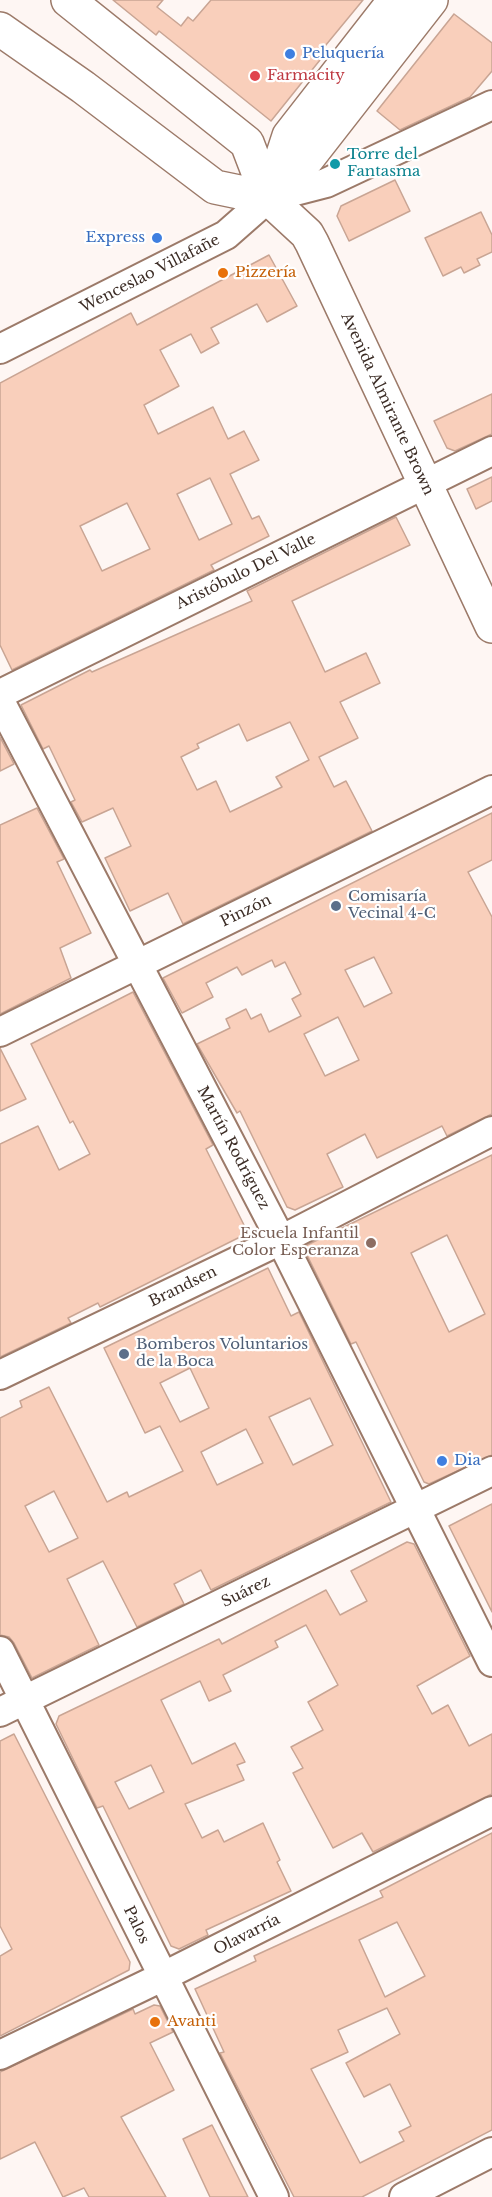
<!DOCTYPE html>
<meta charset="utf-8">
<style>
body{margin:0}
canvas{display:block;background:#fef6f3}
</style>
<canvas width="492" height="2197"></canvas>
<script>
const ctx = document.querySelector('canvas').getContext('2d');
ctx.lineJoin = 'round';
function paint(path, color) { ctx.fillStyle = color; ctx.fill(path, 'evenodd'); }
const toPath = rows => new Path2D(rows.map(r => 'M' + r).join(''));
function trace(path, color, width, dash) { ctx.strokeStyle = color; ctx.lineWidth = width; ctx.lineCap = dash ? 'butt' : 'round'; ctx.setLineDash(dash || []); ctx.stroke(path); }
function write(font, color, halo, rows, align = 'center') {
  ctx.font = font + ' "Libre Baskerville",serif'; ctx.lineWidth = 4.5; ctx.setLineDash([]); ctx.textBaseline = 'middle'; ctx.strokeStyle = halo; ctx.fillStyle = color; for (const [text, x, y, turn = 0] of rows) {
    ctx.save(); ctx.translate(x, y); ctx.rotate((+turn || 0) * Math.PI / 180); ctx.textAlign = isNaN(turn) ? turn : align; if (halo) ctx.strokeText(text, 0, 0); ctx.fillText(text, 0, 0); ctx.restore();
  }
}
const building = toPath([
 [113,0,163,0,157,7,181,26,188,17,193,21,211,0,363,0,316,57,320,60,271,121,159,31,156,35,113,0],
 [454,14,492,43,492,71,470,97,400,130,377,111,454,14],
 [395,180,410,211,349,241,337,216,341,206,395,180],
 [481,212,492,235,492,252,477,259,480,265,464,273,461,267,443,276,425,238,481,212],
 [269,255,297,306,267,322,257,304,211,328,219,343,201,353,191,334,160,350,179,386,144,405,158,434,213,407,228,439,244,431,259,460,230,474,252,519,259,516,269,536,211,565,214,570,12,670,0,645,0,383,131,313,137,325,269,255],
 [210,478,232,524,199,540,177,494,210,478],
 [127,503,150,549,102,571,80,526,127,503],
 [492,394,492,434,455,451,447,448,434,421,492,394],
 [492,477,492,501,476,509,467,489,492,477],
 [396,517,410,545,292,601,325,672,366,653,380,683,340,702,358,738,319,757,334,787,346,781,372,831,183,924,168,893,130,911,105,858,131,846,113,808,82,822,71,802,75,800,49,746,43,749,21,705,90,670,92,672,252,601,247,591,396,517],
 [290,722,309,760,276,777,282,787,230,812,216,781,197,790,181,757,199,748,197,744,239,724,247,741,290,722],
 [0,737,14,764,0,771,0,737],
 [37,808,64,859,57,862,91,933,60,948,71,978,0,1014,0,825,37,808],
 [492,813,492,860,468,872,492,917,492,1114,447,1136,442,1126,377,1158,365,1134,327,1154,343,1187,295,1210,287,1207,240,1111,237,1113,197,1044,230,1028,226,1019,246,1009,251,1019,261,1014,269,1032,301,1016,292,999,301,994,285,962,275,967,272,960,242,975,237,967,206,983,213,997,182,1013,163,978,492,813],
 [374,957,392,993,364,1007,345,970,374,957],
 [338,1017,359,1060,325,1076,304,1034,338,1017],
 [133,992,213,1145,206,1149,248,1233,100,1307,98,1303,68,1318,71,1323,0,1357,0,1144,38,1126,59,1170,90,1154,73,1121,70,1123,31,1044,133,992],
 [0,1048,26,1099,0,1111,0,1048],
 [492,1155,492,1455,429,1484,424,1482,356,1342,351,1344,303,1247,492,1155],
 [447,1235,485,1314,449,1332,411,1253,447,1235],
 [268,1268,291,1316,299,1312,391,1502,211,1590,201,1570,174,1584,184,1604,137,1627,103,1561,67,1579,99,1645,32,1678,14,1643,9,1637,0,1635,0,1418,22,1407,20,1401,49,1387,107,1502,127,1492,129,1497,183,1471,160,1426,145,1433,104,1348,268,1268],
 [190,1368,209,1408,180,1422,160,1383,190,1368],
 [310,1398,333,1445,293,1465,269,1417,310,1398],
 [246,1429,263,1463,217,1485,201,1452,246,1429],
 [54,1491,78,1538,49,1552,25,1506,54,1491],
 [492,1504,492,1612,449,1526,492,1504],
 [407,1542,414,1544,470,1656,417,1686,432,1714,448,1705,469,1746,492,1734,492,1794,373,1852,362,1833,333,1848,293,1773,303,1768,291,1747,323,1730,308,1702,338,1685,306,1625,275,1641,278,1647,223,1675,231,1691,209,1701,200,1681,161,1700,192,1764,235,1743,245,1762,237,1765,244,1780,185,1804,202,1838,218,1830,224,1842,263,1823,280,1860,277,1862,291,1891,206,1930,208,1935,179,1949,171,1946,103,1806,97,1808,93,1800,56,1724,59,1716,219,1639,222,1644,326,1590,340,1615,367,1601,351,1571,407,1542],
 [151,1765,164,1792,129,1809,115,1782,151,1765],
 [14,1734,130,1962,129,1970,0,2036,0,1956,12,1949,0,1926,0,1741,14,1734],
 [492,1833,492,2130,362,2197,294,2197,220,2053,224,2052,195,1989,256,1961,254,1956,383,1897,380,1891,492,1833],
 [397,1922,425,1976,385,1997,359,1940,397,1922],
 [387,2008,400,2034,346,2063,364,2097,390,2084,411,2126,399,2132,404,2141,360,2163,311,2069,348,2052,338,2030,387,2008],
 [154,2005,160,2006,173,2032,150,2043,174,2090,121,2117,166,2197,89,2197,84,2188,63,2197,35,2142,0,2159,0,2072,133,2009,135,2014,154,2005],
 [212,2125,248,2197,210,2197,183,2139,212,2125]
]);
paint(building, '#f9cfbb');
trace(building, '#c9a594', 1.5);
const minor = toPath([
 [0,349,226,235,268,198,326,183,492,105],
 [0,694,492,451],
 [0,701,281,1240,492,1662],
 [0,1032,492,790],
 [0,1375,281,1240,492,1131],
 [0,1651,274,2197],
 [0,1712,492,1471],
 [0,2055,162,1977,492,1811],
 [404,2197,492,2152]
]);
const major = toPath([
 [68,0,247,143,268,198,307,234,312,243,492,626],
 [0,29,83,87,215,187,268,198],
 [271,191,289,136,395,0],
 [268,198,307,159,431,0]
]);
trace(minor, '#9c7a69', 32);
trace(major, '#9c7a69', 36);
trace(minor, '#fff', 28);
trace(major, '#fff', 33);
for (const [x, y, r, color] of [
 [290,54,6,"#3f7fe0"],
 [255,76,6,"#e0444e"],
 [335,164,6,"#0f9aa8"],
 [157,238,6,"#3f7fe0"],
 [223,273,6,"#e8710a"],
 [336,906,6,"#5c6f8a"],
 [371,1243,6,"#8d6e63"],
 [124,1354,6,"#5c6f8a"],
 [442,1461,6,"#3f7fe0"],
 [155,2022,6,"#e8710a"]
]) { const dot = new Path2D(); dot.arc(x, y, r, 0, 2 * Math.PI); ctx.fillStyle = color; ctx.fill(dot); trace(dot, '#fff', 2); }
write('15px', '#366cbe', '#fff', [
 ["Peluquería",302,54],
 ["Express",145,238,"right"],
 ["Dia",454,1461]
], 'left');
write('15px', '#be3a42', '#fff', [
 ["Farmacity",267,76]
], 'left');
write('15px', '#0d838f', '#fff', [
 ["Torre del",347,155],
 ["Fantasma",347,172]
], 'left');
write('15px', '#c56008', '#fff', [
 ["Pizzería",235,273],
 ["Avanti",167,2022]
], 'left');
write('15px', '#3c2d26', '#fff', [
 ["Wenceslao Villafañe",150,274,-27],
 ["Avenida Almirante Brown",387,404,65],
 ["Aristóbulo Del Valle",246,572,-26],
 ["Pinzón",246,911,-26],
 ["Martín Rodríguez",233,1148,62],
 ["Brandsen",183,1287,-26],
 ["Suárez",246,1592,-26],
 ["Palos",136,1925,64],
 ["Olavarría",247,1935,-27]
]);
write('15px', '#4e5e75', '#fff', [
 ["Comisaría",348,897],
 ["Vecinal 4-C",348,914],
 ["Bomberos Voluntarios",136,1345],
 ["de la Boca",136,1362]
], 'left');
write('15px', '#785e54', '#fff', [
 ["Escuela Infantil",359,1234],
 ["Color Esperanza",359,1251]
], 'right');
</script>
